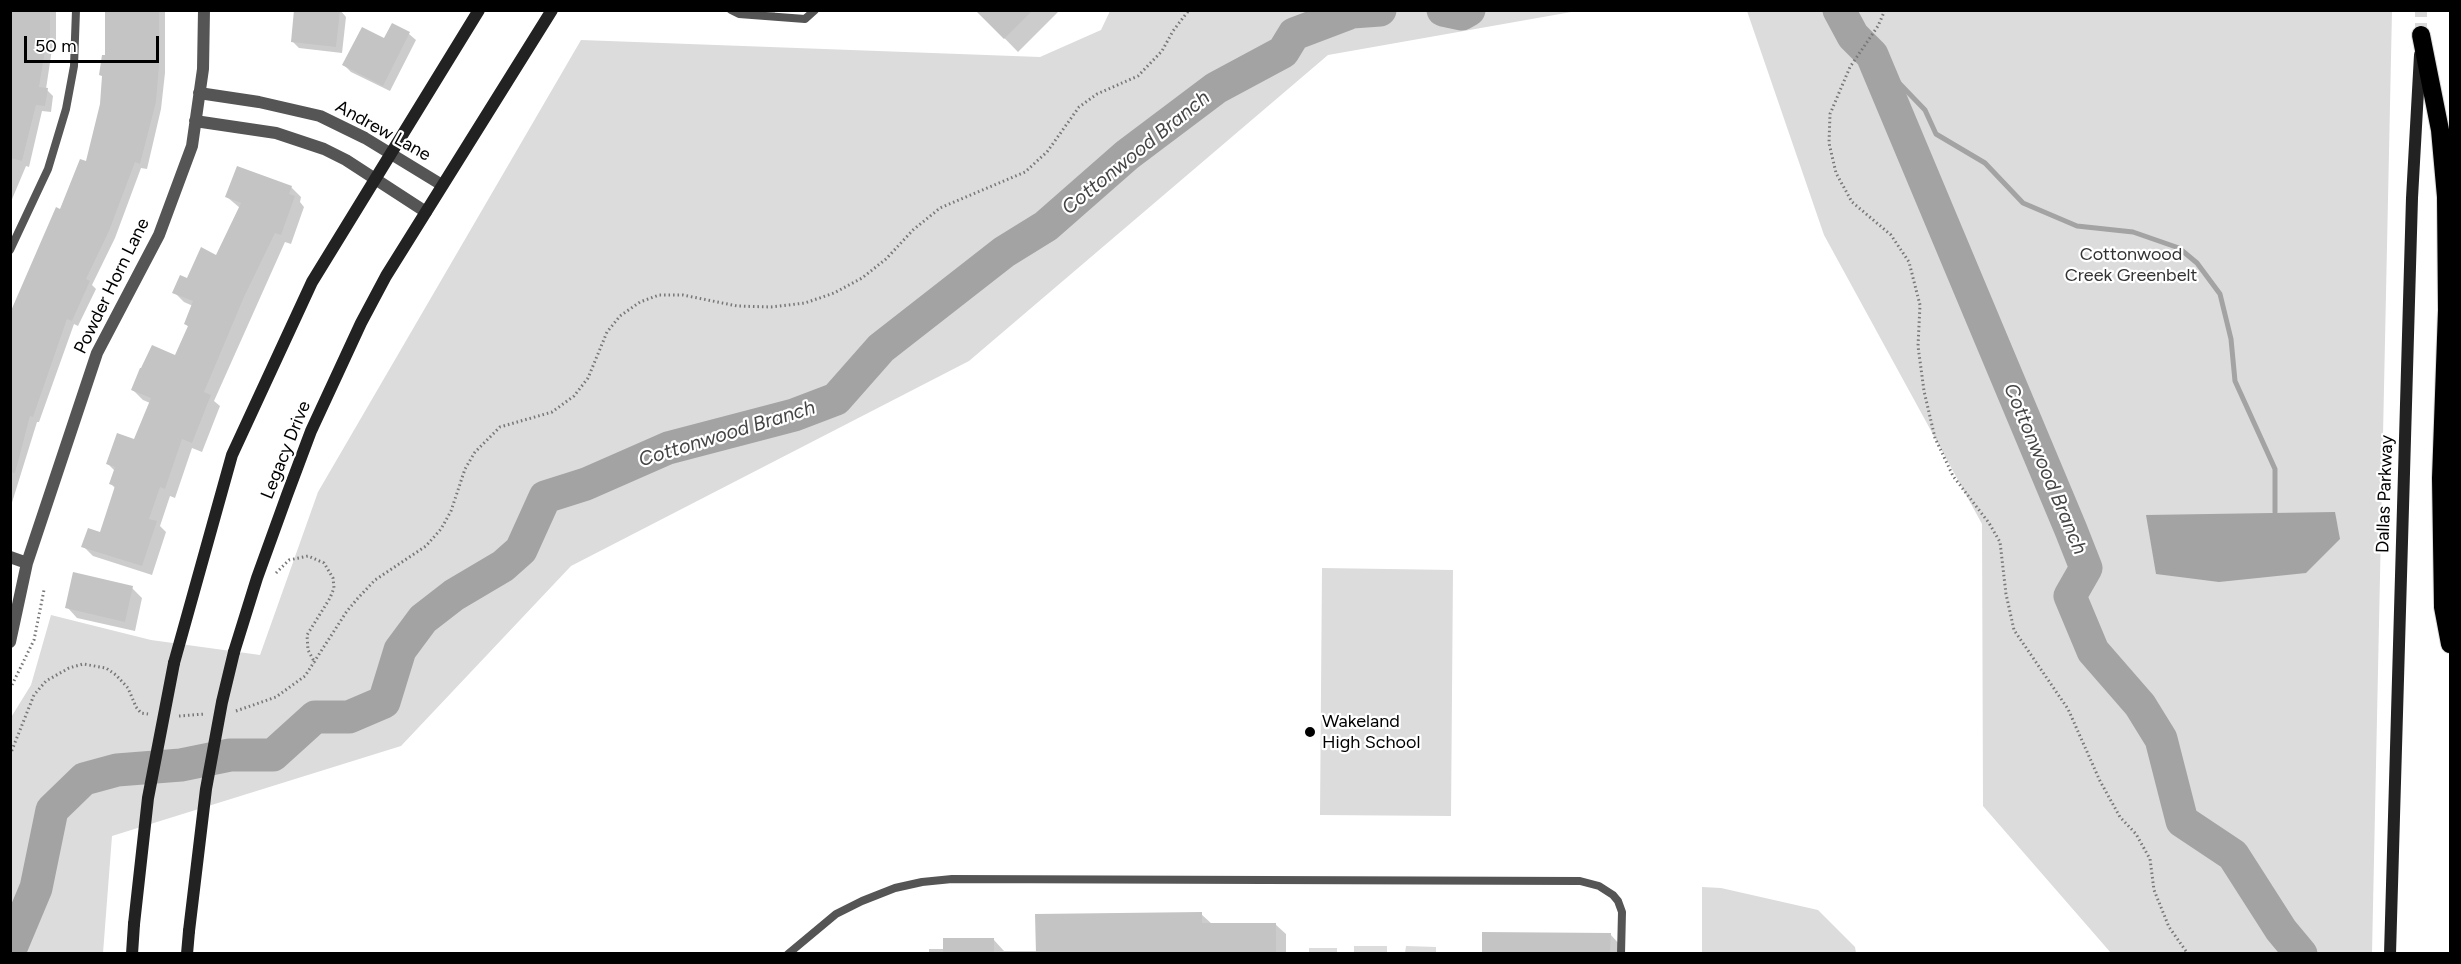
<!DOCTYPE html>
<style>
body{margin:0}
#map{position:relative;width:2461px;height:964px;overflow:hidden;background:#fff;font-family:Figtree,sans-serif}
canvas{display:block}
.frame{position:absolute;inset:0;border:12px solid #000;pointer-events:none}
.scale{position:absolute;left:24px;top:36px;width:135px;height:27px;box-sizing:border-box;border:3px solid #000;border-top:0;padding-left:8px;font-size:18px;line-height:21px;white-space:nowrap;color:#000;-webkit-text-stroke:4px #fff;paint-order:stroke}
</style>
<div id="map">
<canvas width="2461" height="964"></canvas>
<div class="frame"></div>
<div class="scale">50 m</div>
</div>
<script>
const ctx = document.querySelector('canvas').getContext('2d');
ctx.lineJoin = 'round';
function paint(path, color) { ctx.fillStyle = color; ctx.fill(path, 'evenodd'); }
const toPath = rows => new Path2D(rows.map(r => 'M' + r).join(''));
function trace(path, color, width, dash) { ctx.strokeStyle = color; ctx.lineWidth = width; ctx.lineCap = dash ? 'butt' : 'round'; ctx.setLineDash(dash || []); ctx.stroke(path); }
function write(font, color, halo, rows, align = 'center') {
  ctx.font = font + ' Figtree,sans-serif'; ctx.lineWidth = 4.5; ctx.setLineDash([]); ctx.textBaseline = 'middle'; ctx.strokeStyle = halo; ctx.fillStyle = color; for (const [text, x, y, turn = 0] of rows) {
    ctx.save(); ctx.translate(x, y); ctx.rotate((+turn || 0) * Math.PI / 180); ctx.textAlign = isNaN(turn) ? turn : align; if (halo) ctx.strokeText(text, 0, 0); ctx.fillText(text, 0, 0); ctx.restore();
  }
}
paint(toPath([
 [1110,11,1577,11,1328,55,969,361,571,566,401,746,112,836,103,953,11,953,10,719,31,685,51,615,151,640,260,655,318,492,581,40,1040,57,1101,30],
 [1747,11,2392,11,2372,953,2111,953,1983,806,1982,524,1824,235],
 [1322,568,1453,570,1451,816,1320,815],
 [1702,887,1721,888,1818,910,1855,947,1856,953,1702,953],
 [1354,946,1387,946,1387,953,1354,953],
 [1406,946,1436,947,1436,953,1405,953],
 [1309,948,1337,948,1337,953,1309,953]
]), '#dcdcdc');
paint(toPath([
 [2335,512,2340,539,2306,573,2219,582,2156,574,2146,515]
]), '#a3a3a3');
paint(toPath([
 [10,10,56,10,56,49,52,49,46,89,53,96,51,112,42,111,29,167,26,166,10,204],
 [106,10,165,10,165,73,161,109,147,169,141,168,115,238,92,285,96,289,78,326,74,324,39,422,37,422,10,509,10,337,61,211,87,163,101,104,106,57],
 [296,10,340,10,346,17,342,53,299,48,292,41],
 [746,10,799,10,775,11,775,15],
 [977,10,1060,10,1018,52],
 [392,25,409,34,416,40,390,91,351,72,344,65,385,40],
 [291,187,301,197,300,202,304,207,291,244,285,242,214,401,220,406,202,452,192,448,175,498,170,496,160,526,166,532,152,575,93,556,83,546,101,534,115,488,111,484,115,471,108,464,135,441,150,403,143,400,133,390,175,357,189,327,186,324,193,306,184,302,174,292,217,257,240,208,227,197],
 [132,588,142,598,135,631,77,618,67,607],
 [1201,914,1212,924,1275,924,1286,934,1286,954,929,954,929,949,945,949,994,940,1004,951,1037,951],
 [1610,934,1623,948,1623,954,1484,954]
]), '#0003');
trace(toPath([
 [1872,55,1925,110,1936,134,1985,163,2023,203,2077,226,2133,232,2179,248,2197,263,2220,294,2231,339,2235,381,2275,469,2275,512]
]), '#a3a3a3', 5);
trace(toPath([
 [1443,10,1462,14,1469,10],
 [1839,10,1853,36,1872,55,2071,530,2086,568,2070,596,2093,651,2140,705,2161,739,2182,821,2233,855,2281,930,2301,954],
 [10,950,36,888,52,810,84,779,117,770,181,765,230,755,273,755,315,717,349,717,384,702,400,650,423,619,454,595,503,566,521,550,545,497,586,484,668,448,794,415,836,399,881,348,1004,252,1046,226,1127,155,1216,88,1283,52,1294,34,1352,12,1380,10]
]), '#a3a3a3', 33);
paint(toPath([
 [10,10,50,10,50,44,46,44,39,87,48,88,45,106,36,105,22,161,10,158],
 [105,10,159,10,159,66,156,102,140,164,135,162,109,231,86,279,90,281,72,321,67,319,33,417,30,416,15,473,10,472,10,313,56,207,60,209,80,159,86,161,100,104,102,76,99,75,102,55,105,55],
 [294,10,340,10,336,47,291,42],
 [975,10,1033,10,1004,39],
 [392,23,410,32,383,86,342,65,362,27,384,38],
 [237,166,292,186,289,194,295,196,281,235,275,233,244,297,204,392,211,395,192,443,182,439,165,489,160,487,149,519,157,521,142,566,81,547,88,528,100,532,115,486,109,484,115,467,106,464,117,433,134,439,151,398,131,390,140,368,141,368,152,345,175,355,188,326,184,324,193,301,172,293,180,275,187,278,201,247,216,255,241,203,225,197],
 [73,572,133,586,125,622,65,608],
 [1202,912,1202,923,1276,923,1276,954,1036,954,1035,914],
 [1482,932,1611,933,1610,954,1482,954],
 [943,938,994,938,994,954,943,954]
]), '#c4c4c4');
trace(toPath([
 [2421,35,2421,10]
]), '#d9d9d9', 12, [12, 6]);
const motorway = toPath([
 [2421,35,2440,130,2446,197,2447,310,2441,478,2443,607,2450,644]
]);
trace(motorway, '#dbdbdb', 20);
trace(toPath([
 [1885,10,1878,26,1850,67,1830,114,1829,143,1836,173,1852,202,1891,235,1909,262,1920,305,1918,346,1924,391,1935,438,1953,476,1989,523,2000,542,2006,594,2014,630,2068,709,2100,781,2120,817,2136,834,2150,859,2154,890,2169,927,2188,954],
 [276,573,289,560,308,556,324,563,333,578,334,588,330,598,307,635,308,650,315,663],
 [10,689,34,640,44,590],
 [236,711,276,697,305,676,347,611,358,598,375,580,426,546,441,529,451,511,465,469,475,452,500,427,552,412,574,396,588,378,607,332,620,316,640,302,659,295,683,295,737,306,771,307,805,303,834,293,862,278,886,259,913,230,940,208,1025,172,1047,152,1079,107,1097,94,1138,76,1162,51,1173,31,1189,10],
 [179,716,205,714],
 [10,755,34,695,46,681,69,668,83,664,106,668,116,675,128,688,136,707,141,713,148,714]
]), '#777', 3, [1.5, 3]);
trace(toPath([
 [731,10,739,14,805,19,815,10],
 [10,250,48,169,66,109,74,66,76,10],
 [788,954,836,914,862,901,895,888,922,882,952,879,1580,881,1599,886,1613,895,1618,901,1622,912,1621,954]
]), '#555', 8);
trace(toPath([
 [199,93,259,102,320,116,365,138,442,185],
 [195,121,276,133,324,149,346,160,426,212],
 [10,557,27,563],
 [10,642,27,563,97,353,159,235,192,146,203,69,204,10]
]), '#555', 12);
trace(toPath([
 [234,652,257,578,287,495,311,431,361,323,386,276,552,10],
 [174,663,232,455,312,282,479,10],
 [132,954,134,924],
 [187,954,189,931],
 [2390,954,2412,198,2420,55]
]), '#222', 12);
trace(motorway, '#000', 18);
trace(toPath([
 [134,924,148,798,174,663],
 [189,931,206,789,222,702,234,652]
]), '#222', 12);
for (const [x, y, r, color] of [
 [1310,732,6,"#000"]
]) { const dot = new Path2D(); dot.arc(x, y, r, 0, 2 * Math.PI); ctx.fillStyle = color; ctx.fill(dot); trace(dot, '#fff', 2); }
write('18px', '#000', '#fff', [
 ["Andrew Lane",383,131,29],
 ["Powder Horn Lane",112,286,-64],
 ["Legacy Drive",286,450,-68],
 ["Dallas Parkway",2385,494,-88]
]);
write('18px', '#333', '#fff', [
 ["Cottonwood",2131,255],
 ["Creek Greenbelt",2131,276]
]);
write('18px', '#000', '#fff', [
 ["Wakeland",1322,722],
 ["High School",1322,743]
], 'left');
write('italic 20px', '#444', '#fff', [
 ["Cottonwood Branch",1136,153,-39],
 ["Cottonwood Branch",727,434,-17],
 ["Cottonwood Branch",2045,469,67]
]);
</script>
